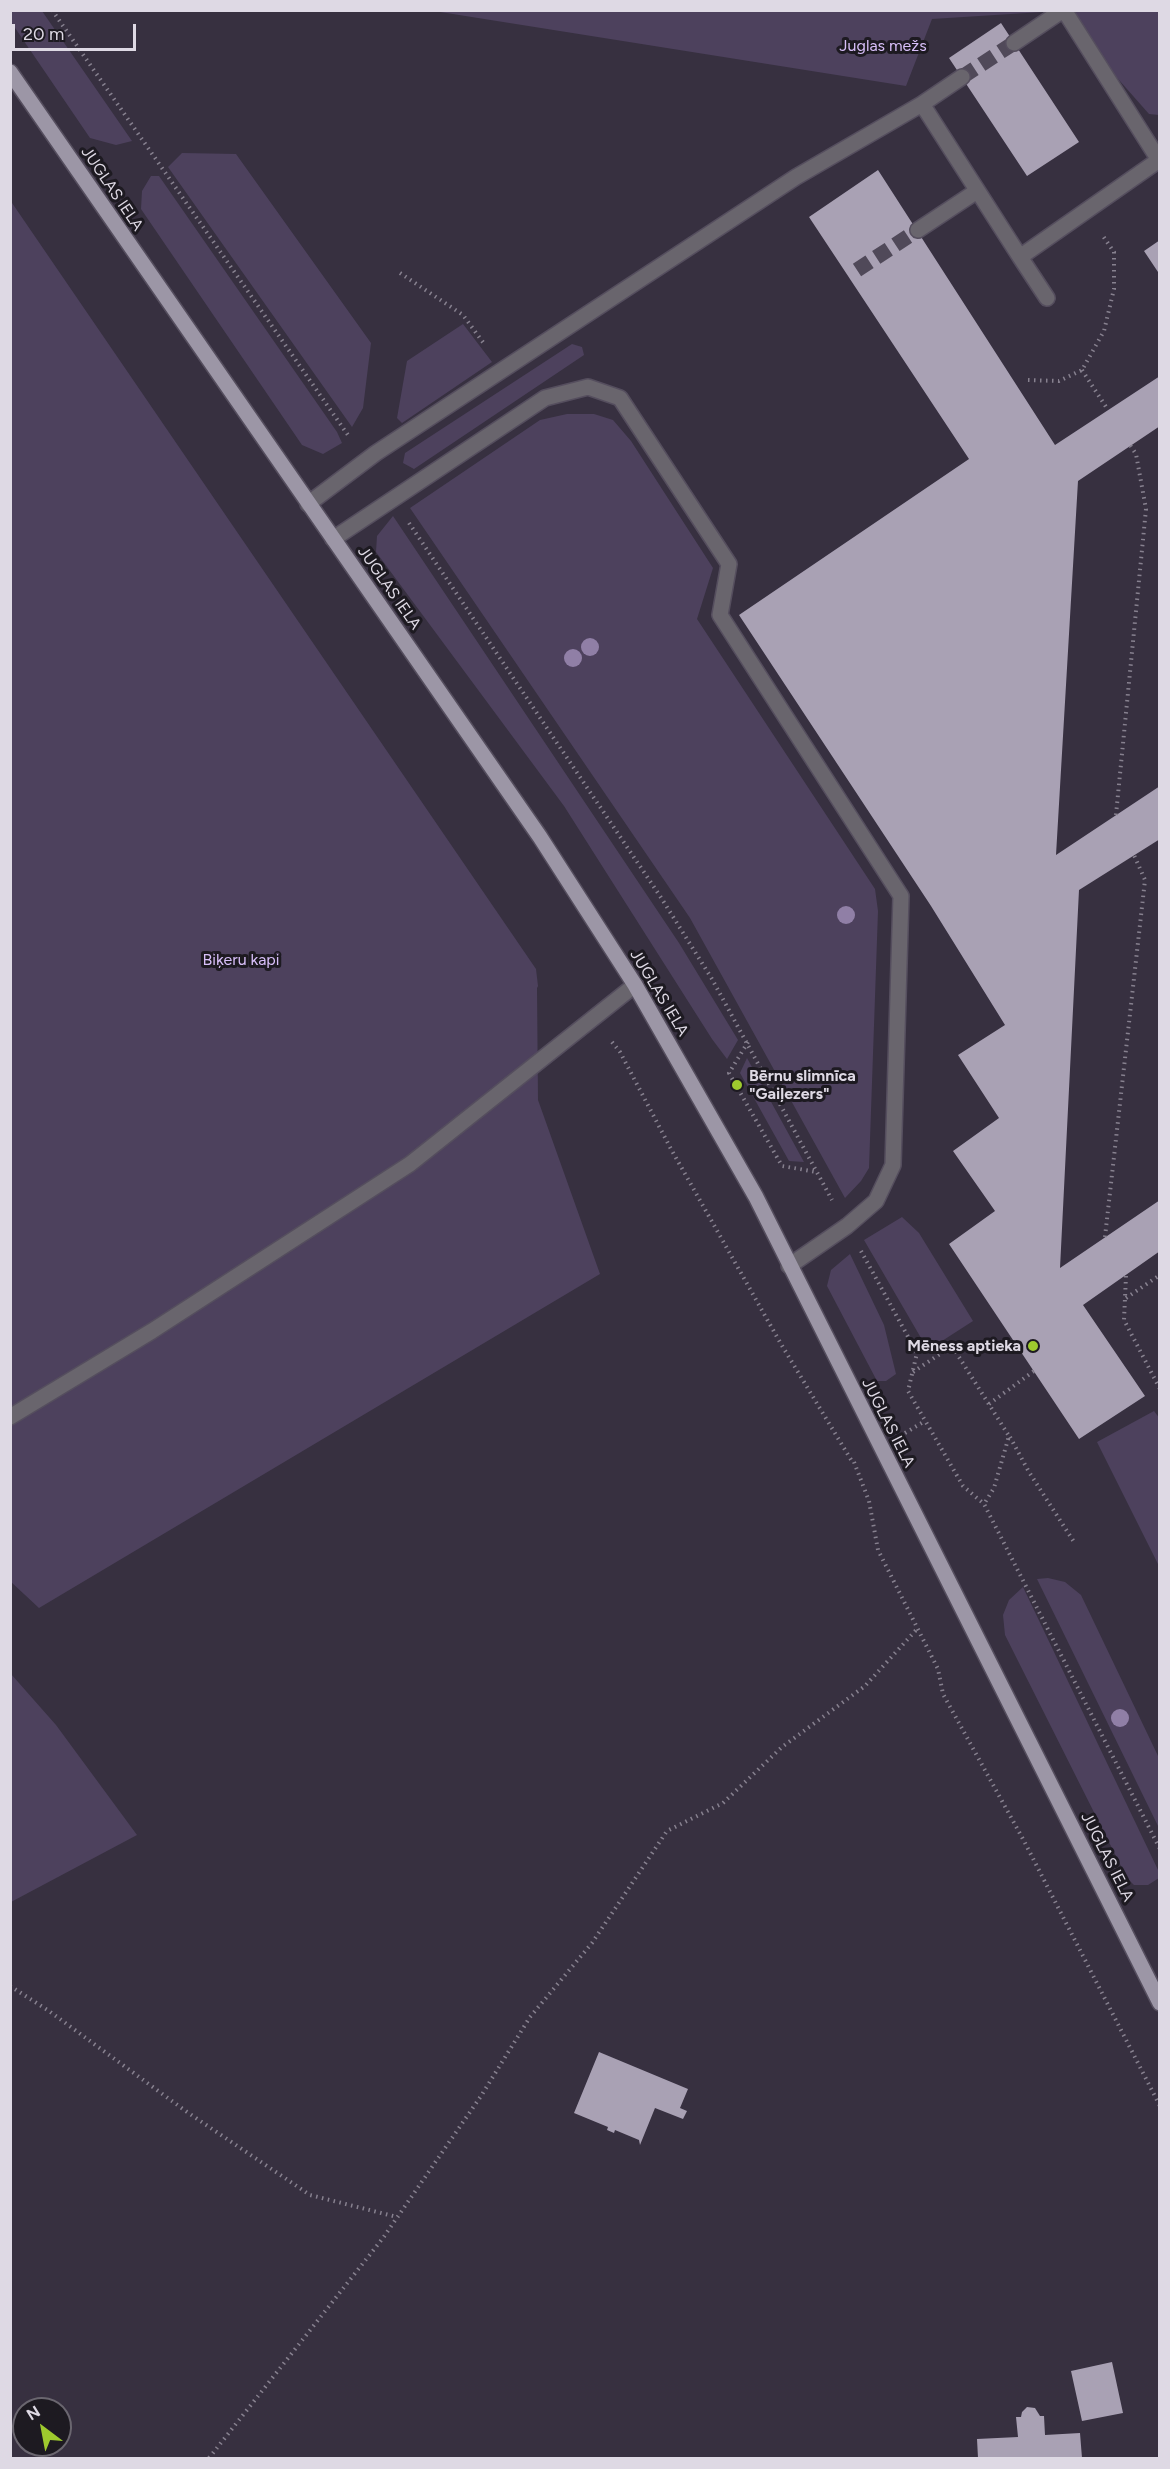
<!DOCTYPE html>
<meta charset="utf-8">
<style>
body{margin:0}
#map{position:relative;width:1170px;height:2469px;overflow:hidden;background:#373040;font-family:Figtree,sans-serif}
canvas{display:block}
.frame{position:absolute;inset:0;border:12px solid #ded9e4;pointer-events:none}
.north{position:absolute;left:12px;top:2397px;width:60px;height:60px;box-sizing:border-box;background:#1d1a21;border:2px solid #6a666f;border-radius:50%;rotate:328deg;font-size:16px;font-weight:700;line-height:24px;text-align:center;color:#ded9e4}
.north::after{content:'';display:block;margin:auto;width:21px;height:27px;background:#9eca2e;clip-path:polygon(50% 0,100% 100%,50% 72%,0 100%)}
.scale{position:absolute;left:12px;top:24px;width:124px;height:27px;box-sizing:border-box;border:3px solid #ded9e4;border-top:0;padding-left:8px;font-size:18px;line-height:21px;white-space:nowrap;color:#ded9e4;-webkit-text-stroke:4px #1d1a21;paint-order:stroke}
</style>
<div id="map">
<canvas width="1170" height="2469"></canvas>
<div class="frame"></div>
<div class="north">N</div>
<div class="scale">20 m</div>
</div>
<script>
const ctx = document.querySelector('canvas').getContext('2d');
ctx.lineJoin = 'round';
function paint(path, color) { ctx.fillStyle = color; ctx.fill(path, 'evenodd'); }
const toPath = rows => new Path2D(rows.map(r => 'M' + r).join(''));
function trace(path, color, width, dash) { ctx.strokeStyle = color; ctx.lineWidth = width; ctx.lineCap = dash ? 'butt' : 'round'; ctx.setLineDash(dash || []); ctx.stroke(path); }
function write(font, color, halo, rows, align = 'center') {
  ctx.font = font + ' Figtree,sans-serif'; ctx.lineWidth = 6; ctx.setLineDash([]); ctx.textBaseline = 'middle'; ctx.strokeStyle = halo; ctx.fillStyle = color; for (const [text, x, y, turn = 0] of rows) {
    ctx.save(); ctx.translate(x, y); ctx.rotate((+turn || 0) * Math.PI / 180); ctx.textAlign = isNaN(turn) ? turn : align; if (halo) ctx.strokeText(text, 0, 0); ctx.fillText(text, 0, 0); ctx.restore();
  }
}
paint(toPath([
 [10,11,42,11,132,141,116,145,90,138,11,22],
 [434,11,1159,11,1159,115,1149,114,1058,11,932,19,906,86],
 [182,153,236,154,371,343,363,408,352,427,168,167],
 [151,176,159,176,337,432,342,443,323,454,302,445,141,209,142,191],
 [10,200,536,969,538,986,537,988,538,1100,600,1274,39,1608,10,1581],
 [463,324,492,362,402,423,397,418,407,361],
 [572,344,582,347,584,355,414,469,403,463,405,453],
 [567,414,594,414,613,420,631,441,713,568,697,619,875,889,878,911,869,1168,861,1181,845,1198,690,918,410,508,540,420],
 [393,516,679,943,738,1040,727,1059,712,1039,564,806,376,552,377,536],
 [747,1058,804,1162,789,1161,740,1073],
 [902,1217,919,1233,973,1321,928,1350,864,1240],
 [850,1254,884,1325,896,1374,886,1381,877,1381,827,1286,831,1270],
 [1154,1411,1160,1419,1159,1566,1097,1442],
 [1048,1578,1065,1582,1081,1595,1159,1758,1159,1828,1037,1579],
 [1023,1587,1159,1872,1159,1878,1148,1885,1134,1885,1127,1878,1005,1635,1003,1615,1009,1600],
 [11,1674,56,1725,137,1835,11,1902]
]), '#4d415d');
paint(toPath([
 [1001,23,1079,142,1027,176,949,58],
 [878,170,1055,445,1160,376,1160,426,1078,481,1056,855,1160,786,1160,839,1079,890,1060,1268,1160,1200,1160,1251,1083,1305,1145,1396,1079,1439,949,1244,995,1211,953,1151,999,1118,958,1055,1005,1025,931,906,739,615,969,459,809,217],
 [1160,240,1160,275,1144,251],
 [599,2052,688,2089,680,2108,687,2111,683,2119,655,2108,640,2145,639,2140,615,2130,614,2133,607,2130,608,2127,574,2113],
 [1112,2362,1123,2413,1082,2421,1071,2371],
 [1027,2407,1035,2408,1040,2416,1044,2416,1045,2435,1080,2433,1082,2458,978,2458,977,2439,1018,2437,1016,2417,1021,2417,1022,2412]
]), '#a9a1b4');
trace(toPath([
 [962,77,1014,43],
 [857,270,918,230]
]), '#504959', 15, [15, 8]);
const minor = toPath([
 [1014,43,1063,10],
 [922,104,962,77],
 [918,230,977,191],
 [1020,257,1047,298],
 [308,504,376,453,796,177,922,104,1020,257,1159,160,1064,10],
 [333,539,545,398,588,387,620,398,729,564,720,615,901,896,893,1165,876,1201,847,1226,789,1266],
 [10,1417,152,1331,410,1164,635,985]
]);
const major = toPath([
 [10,72,540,837,635,985,756,1197,1160,2003]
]);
trace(minor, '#554e5e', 18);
trace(major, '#554e5e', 18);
trace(toPath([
 [52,10,350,438],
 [400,273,463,315,485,345],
 [1082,370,1108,410],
 [1028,380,1059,381,1082,370,1104,331,1114,289,1114,252,1103,236],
 [409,523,660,896,712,979,832,1200],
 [1116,815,1146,509,1136,454,1130,445],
 [612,1042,620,1052,671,1149,781,1344,853,1463],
 [748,1042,729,1073,782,1166,817,1172],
 [1105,1237,1145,880,1134,855],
 [861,1251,917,1353,908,1391,963,1486,984,1504,1160,1849],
 [1126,1276,1124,1320,1160,1389],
 [1126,1298,1160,1275],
 [913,1372,952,1346,1009,1436,994,1488,984,1504],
 [989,1404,1034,1371],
 [905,1433,925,1421],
 [1010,1437,1029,1472,1074,1542],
 [854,1462,869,1501,878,1550,938,1669,943,1694,1024,1841,1160,2106],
 [10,1986,49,2011,187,2112,310,2195,397,2217],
 [209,2458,383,2238,481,2096,530,2017,592,1943,667,1831,723,1803,782,1747,865,1686,917,1629]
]), '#87818f', 4, [1.5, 4.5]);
trace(minor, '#69656d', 15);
trace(major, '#9c96a6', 15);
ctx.fillStyle = '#907fa6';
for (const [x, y] of [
 [590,647],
 [573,658],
 [846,915],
 [1120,1718]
]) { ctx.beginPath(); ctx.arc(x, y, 9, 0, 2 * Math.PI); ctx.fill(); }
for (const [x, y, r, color] of [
 [737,1085,6,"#9eca2e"],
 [1033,1346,6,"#9eca2e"]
]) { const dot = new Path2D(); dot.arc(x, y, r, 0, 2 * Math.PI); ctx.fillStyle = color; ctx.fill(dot); trace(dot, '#1d1a21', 2); }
write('16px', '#d8bff9', '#1d1a21', [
 ["Juglas mežs",883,46],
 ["Biķeru kapi",241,960]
]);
write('16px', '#ded9e4', '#1d1a21', [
 ["JUGLAS IELA",112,189,56],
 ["JUGLAS IELA",389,588,55],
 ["JUGLAS IELA",659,993,59],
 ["JUGLAS IELA",888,1423,63],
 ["JUGLAS IELA",1107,1857,63]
]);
write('bold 16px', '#ded9e4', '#1d1a21', [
 ["Bērnu slimnīca",749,1076],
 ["\"Gaiļezers\"",749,1094],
 ["Mēness aptieka",1021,1346,"right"]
], 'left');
</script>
